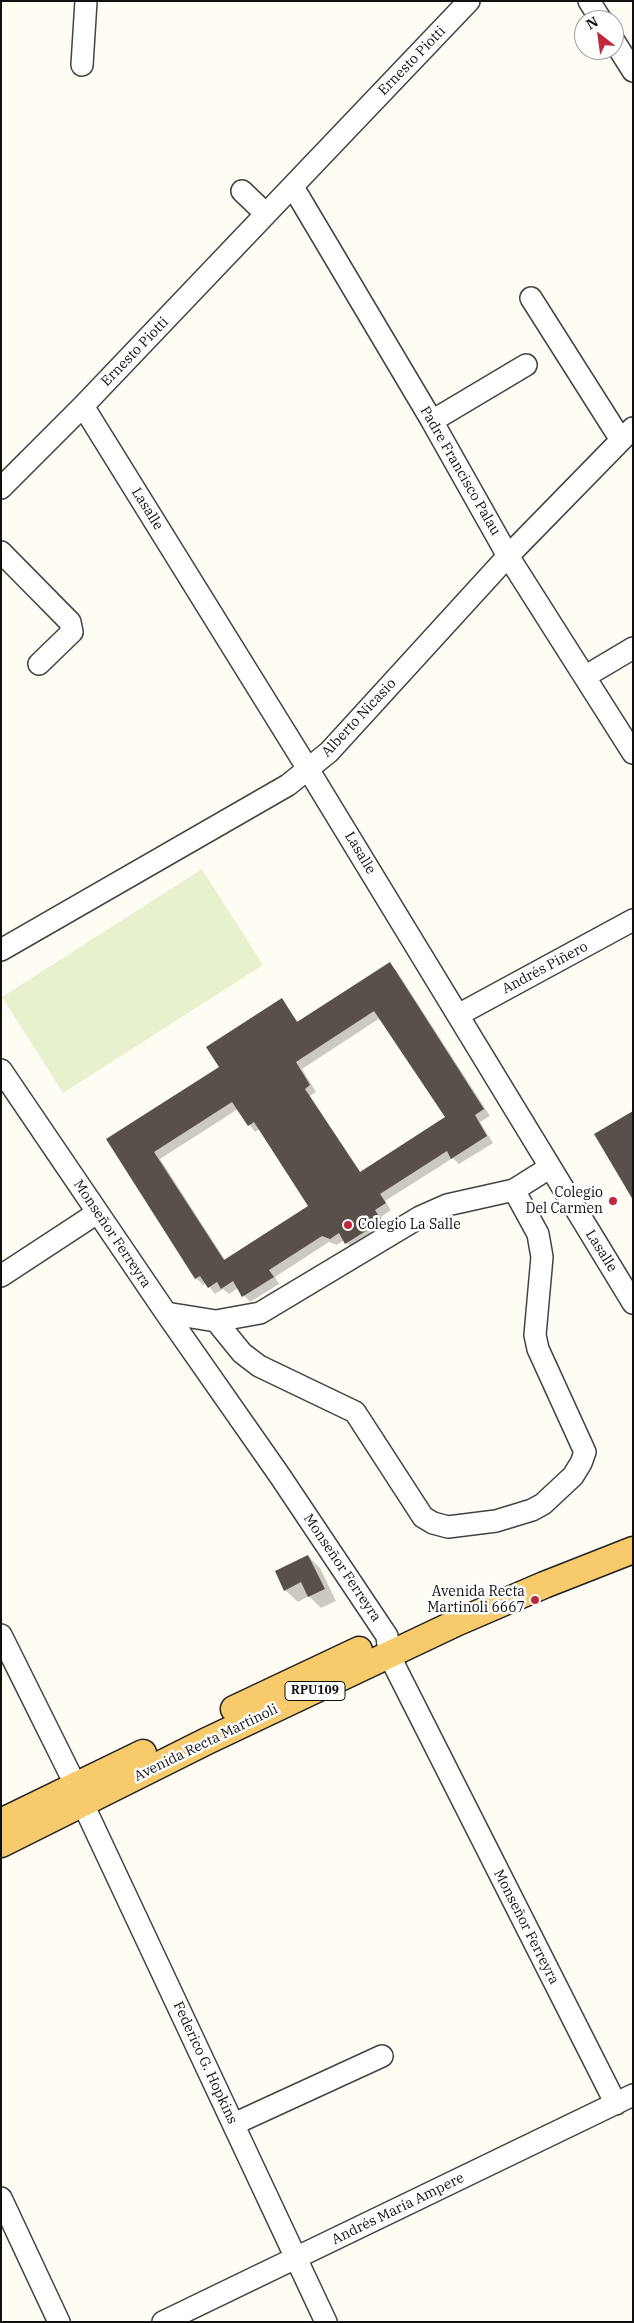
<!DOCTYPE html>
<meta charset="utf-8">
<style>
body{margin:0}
#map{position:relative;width:634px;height:2323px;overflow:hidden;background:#fffcf3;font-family:"IBM Plex Serif",serif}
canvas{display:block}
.frame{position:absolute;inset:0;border:2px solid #101010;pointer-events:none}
.north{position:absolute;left:574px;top:10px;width:50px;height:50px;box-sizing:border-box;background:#fff;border:1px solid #9f9f9f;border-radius:50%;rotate:330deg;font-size:14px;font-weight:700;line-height:20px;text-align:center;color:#101010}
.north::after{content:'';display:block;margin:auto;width:18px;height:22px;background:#c1273a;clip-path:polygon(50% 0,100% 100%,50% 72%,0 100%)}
</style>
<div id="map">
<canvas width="634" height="2323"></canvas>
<div class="frame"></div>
<div class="north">N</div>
</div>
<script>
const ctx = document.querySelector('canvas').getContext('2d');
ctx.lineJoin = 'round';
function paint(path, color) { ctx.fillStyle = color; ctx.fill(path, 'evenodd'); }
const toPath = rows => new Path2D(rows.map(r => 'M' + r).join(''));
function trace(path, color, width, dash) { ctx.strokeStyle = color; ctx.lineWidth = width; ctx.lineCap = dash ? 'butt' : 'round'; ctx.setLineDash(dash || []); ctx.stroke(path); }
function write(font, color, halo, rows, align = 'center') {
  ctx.font = font + ' "IBM Plex Serif",serif'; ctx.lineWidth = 5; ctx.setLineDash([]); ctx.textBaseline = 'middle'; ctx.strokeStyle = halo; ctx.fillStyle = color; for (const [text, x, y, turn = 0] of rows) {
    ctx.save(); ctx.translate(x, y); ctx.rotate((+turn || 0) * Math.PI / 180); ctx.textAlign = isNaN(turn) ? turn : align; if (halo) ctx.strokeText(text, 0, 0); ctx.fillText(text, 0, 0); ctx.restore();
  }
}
paint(toPath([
 [202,869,263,965,63,1093,2,997]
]), '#e8f1ce');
paint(toPath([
 [390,964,396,970,490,1116,480,1122,493,1143,459,1164,453,1158,385,1201,391,1210,381,1217,387,1228,353,1250,344,1240,337,1245,329,1242,275,1277,279,1284,250,1302,238,1288,229,1294,223,1289,215,1294,206,1283,203,1285,196,1278,107,1140,220,1067,281,1000,298,1022],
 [380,1018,447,1117,361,1173,310,1096,316,1092,302,1069],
 [238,1109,255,1132,260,1129,309,1206,225,1260,160,1159],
 [308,1556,320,1568,336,1601,321,1608,309,1596,298,1602,285,1590]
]), '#0003');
paint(toPath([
 [390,962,484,1109,475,1115,487,1136,451,1159,447,1151,380,1194,386,1203,375,1210,382,1221,345,1244,339,1233,330,1239,322,1236,269,1270,274,1277,242,1297,233,1281,221,1289,217,1282,208,1288,200,1276,195,1279,106,1139,219,1067,206,1047,282,998,297,1022],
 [374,1011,445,1117,360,1172,305,1089,310,1085,296,1062],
 [232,1102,248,1126,254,1122,308,1206,224,1260,154,1152],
 [633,1111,633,1200,594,1134],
 [308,1555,325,1589,308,1597,301,1582,284,1591,275,1571]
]), '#59504c');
const minor = toPath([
 [589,1,601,20],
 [614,41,633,71],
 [82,65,86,1],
 [293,187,432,421,508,556,633,753],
 [242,191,266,214],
 [531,298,621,440],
 [83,406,308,769,633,1303],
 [432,421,526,365],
 [1,488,83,406,469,1],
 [1,552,70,622,72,632,39,664],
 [586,676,633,648],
 [1,950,288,785,329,752,508,556,633,428],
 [458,1015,633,920],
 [1,1070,166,1313,280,1476,387,1636,389,1655,616,2104],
 [1,1276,97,1213],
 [166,1313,216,1321,260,1313,420,1217,447,1205,514,1190,549,1168],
 [216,1321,242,1353,259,1366,355,1412,423,1517,433,1523,448,1527,496,1521,532,1510,543,1504,573,1476,581,1463,585,1452,538,1349,535,1335,542,1257,538,1234,514,1190],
 [1,1635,76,1786],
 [83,1804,326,2322],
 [234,2124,382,2056],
 [1,2198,59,2322],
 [163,2322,633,2095]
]);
const major = toPath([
 [234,1709,359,1650],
 [1,1822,143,1753],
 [1,1844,207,1741,458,1622,544,1585,633,1550]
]);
trace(minor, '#434343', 24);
trace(major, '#212121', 29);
trace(minor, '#fff', 21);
trace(major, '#f7ca6b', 26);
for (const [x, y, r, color] of [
 [613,1201,5,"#c1273a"],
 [348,1225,5,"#c1273a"],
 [535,1600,5,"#c1273a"]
]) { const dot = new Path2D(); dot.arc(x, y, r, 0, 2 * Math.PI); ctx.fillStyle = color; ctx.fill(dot); trace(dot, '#fff', 2); }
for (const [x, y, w] of [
 [315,1691,60]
]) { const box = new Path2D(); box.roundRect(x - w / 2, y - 9.5, w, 19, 4); ctx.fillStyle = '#fff'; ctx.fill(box); trace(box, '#101010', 1); }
write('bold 12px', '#101010', null, [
 ["RPU109",315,1691]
]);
write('14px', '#101010', '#fff', [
 ["Ernesto Piotti",412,61,-46],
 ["Ernesto Piotti",135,352,-46],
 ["Padre Francisco Palau",460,471,60],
 ["Lasalle",147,509,58],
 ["Alberto Nicasio",359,718,-47],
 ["Lasalle",360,853,59],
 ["Andrés Piñero",545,968,-28],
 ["Monseñor Ferreyra",112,1234,56],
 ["Lasalle",601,1251,58],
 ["Monseñor Ferreyra",342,1568,56],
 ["Avenida Recta Martinoli",206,1743,-26],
 ["Monseñor Ferreyra",526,1927,63],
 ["Federico G. Hopkins",205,2063,65],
 ["Andrés María Ampere",398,2209,-26]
]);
write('14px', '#101010', '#fff', [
 ["Colegio",603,1193],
 ["Del Carmen",603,1209],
 ["Colegio La Salle",358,1225,"left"],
 ["Avenida Recta",525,1592],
 ["Martinoli 6667",525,1608]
], 'right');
</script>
